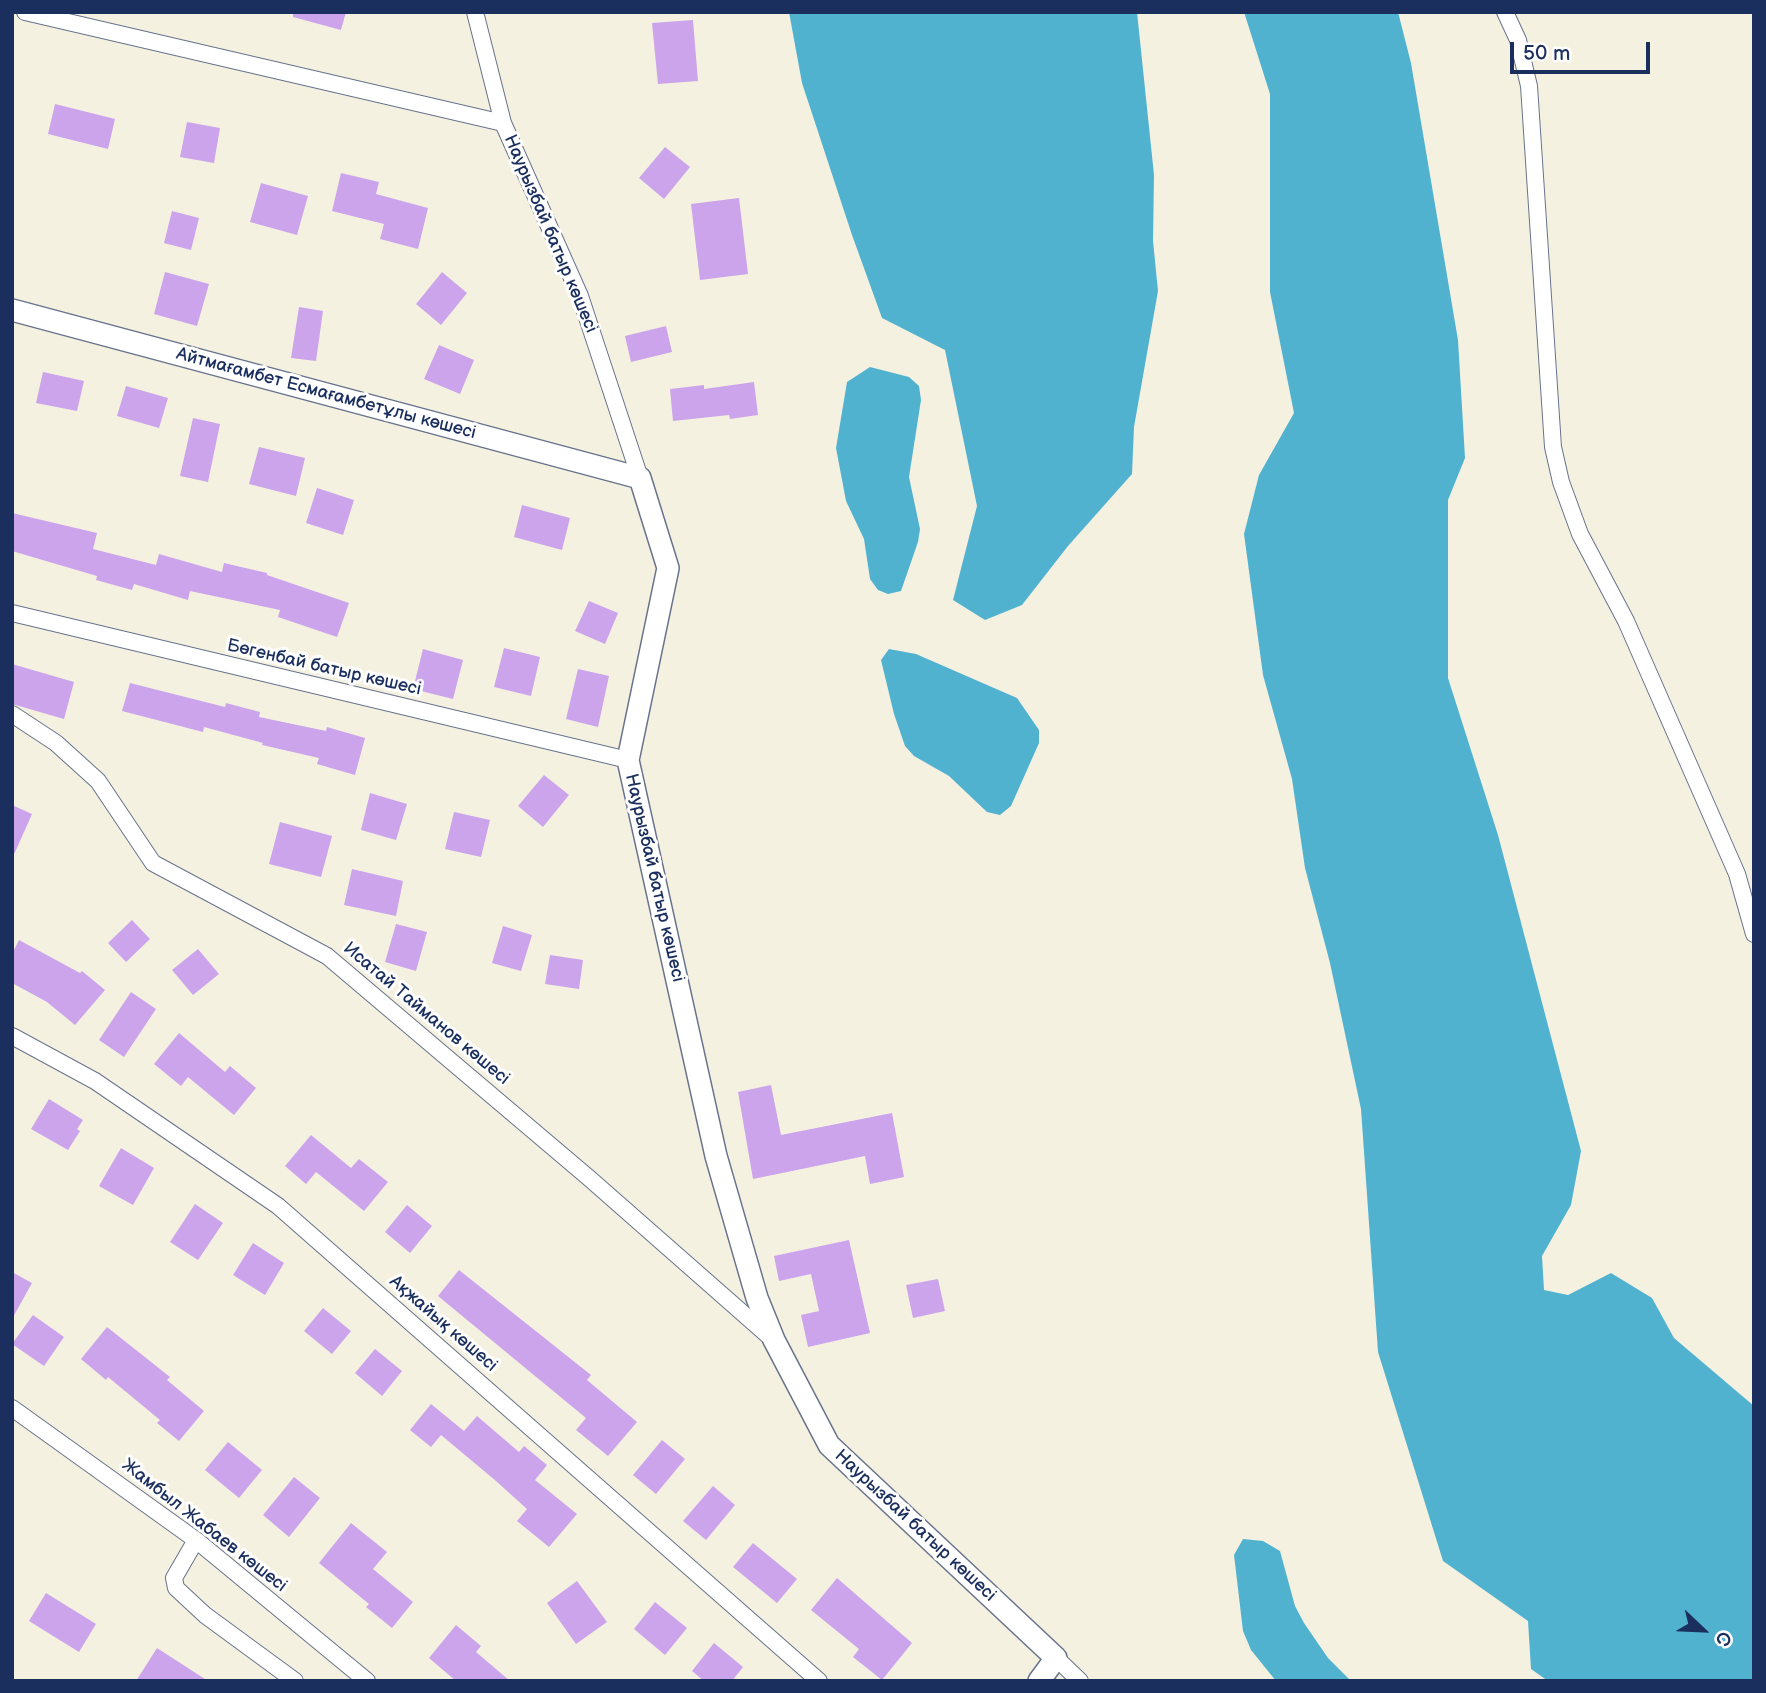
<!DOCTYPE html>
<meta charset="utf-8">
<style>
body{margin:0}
#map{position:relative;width:1766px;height:1693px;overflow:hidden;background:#f5f1e1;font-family:"Balsamiq Sans",sans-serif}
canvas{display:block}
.frame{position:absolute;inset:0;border:14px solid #1b2f5e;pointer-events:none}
.north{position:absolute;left:1668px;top:1595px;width:70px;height:70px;-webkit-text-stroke:5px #fff;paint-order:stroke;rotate:113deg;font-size:19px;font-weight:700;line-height:28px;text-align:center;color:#1b2f5e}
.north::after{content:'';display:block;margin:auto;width:24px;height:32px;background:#1b2f5e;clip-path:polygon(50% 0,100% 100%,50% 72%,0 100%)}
.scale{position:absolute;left:1510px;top:42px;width:140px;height:32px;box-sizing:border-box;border:4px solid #1b2f5e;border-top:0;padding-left:9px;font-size:21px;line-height:24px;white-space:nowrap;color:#1b2f5e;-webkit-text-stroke:5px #fff;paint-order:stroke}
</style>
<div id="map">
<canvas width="1766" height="1693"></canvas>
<div class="frame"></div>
<div class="north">С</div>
<div class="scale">50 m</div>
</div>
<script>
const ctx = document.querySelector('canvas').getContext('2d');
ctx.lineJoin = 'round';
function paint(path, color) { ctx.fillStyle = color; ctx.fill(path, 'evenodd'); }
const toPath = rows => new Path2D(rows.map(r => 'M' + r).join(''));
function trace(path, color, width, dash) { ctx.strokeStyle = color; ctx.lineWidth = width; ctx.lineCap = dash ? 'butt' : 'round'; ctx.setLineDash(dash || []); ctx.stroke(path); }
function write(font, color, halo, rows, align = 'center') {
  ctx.font = font + ' "Balsamiq Sans",sans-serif'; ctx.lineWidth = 6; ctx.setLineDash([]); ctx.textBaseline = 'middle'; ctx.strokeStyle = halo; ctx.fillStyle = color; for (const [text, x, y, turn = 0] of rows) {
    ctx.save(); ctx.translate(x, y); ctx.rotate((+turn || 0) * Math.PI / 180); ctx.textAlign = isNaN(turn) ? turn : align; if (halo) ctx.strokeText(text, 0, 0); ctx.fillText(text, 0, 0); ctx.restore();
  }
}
paint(toPath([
 [789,12,1137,12,1154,175,1153,241,1158,291,1134,427,1132,474,1068,546,1022,605,985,620,953,600,977,506,945,350,882,318,852,235,802,83],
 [1244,12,1398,12,1411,63,1458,340,1465,458,1448,500,1448,678,1498,835,1581,1151,1571,1205,1542,1256,1544,1290,1568,1295,1611,1273,1652,1298,1674,1338,1754,1406,1754,1681,1548,1681,1531,1669,1528,1621,1443,1561,1378,1352,1361,1109,1330,963,1305,868,1292,779,1263,675,1244,534,1259,475,1294,413,1270,292,1270,94],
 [870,367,909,377,919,386,921,400,909,477,920,529,918,542,901,591,888,594,878,590,870,579,864,539,846,501,836,448,847,382],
 [889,649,916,654,1017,698,1039,730,1039,743,1011,806,1000,815,987,812,949,776,914,756,905,746,894,714,881,660],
 [1243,1539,1263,1541,1280,1551,1295,1606,1304,1623,1328,1658,1351,1681,1276,1681,1251,1650,1243,1631,1234,1555]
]), '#51b2d0');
paint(toPath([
 [293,12,346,12,341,30,293,17],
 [693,20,698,81,658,84,652,23],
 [55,104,115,119,108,149,48,134],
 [187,122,220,128,214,163,180,157],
 [665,147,690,167,664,199,639,178],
 [341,173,379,182,376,194,428,208,418,249,380,239,384,224,332,211],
 [261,183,308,196,297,235,250,222],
 [739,198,748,274,700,280,691,204],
 [172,211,199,218,191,250,164,243],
 [165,272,209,284,197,326,154,314],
 [442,272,467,293,441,325,416,304],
 [299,307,323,311,316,361,291,358],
 [666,326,672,352,631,362,625,336],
 [439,345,474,360,460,394,424,379],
 [43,372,84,381,77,411,36,403],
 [754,382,758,415,730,419,729,415,673,421,670,389,704,385,704,389],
 [126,386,168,398,159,428,117,416],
 [193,418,220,424,208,482,180,476],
 [259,447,305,458,296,496,249,484],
 [317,488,354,500,343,535,306,523],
 [522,505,570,518,562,550,514,537],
 [12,513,97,533,93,549,156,565,159,554,222,572,224,563,267,573,267,575,349,603,337,637,278,617,280,610,190,591,188,600,134,584,132,590,96,580,97,576,12,551],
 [589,601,618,613,605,644,575,631],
 [504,648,540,657,531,696,494,687],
 [423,649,463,660,453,699,413,689],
 [12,664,74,682,64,719,12,704],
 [578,669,609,676,598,727,566,719],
 [130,683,225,707,226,703,260,712,259,717,326,731,327,727,365,738,355,775,317,764,319,758,262,745,263,743,204,727,203,732,122,711],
 [544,775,569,795,543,827,518,806],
 [370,793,407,804,396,840,361,830],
 [12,805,32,814,12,859],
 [454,812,490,820,481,857,445,849],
 [280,822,332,836,321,877,269,864],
 [352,869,403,881,396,916,344,905],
 [132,920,150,939,126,962,108,943],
 [396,924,427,932,416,971,385,962],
 [503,926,532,935,521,971,492,963],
 [19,940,80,973,82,971,105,990,75,1025,47,1002,12,983,12,954],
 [198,949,219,974,193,995,172,970],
 [550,955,583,960,579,989,545,984],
 [131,992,156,1009,124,1057,99,1040],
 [179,1033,225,1072,230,1066,256,1088,234,1115,188,1077,181,1086,154,1064],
 [771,1085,781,1135,892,1113,904,1177,870,1184,865,1156,753,1179,738,1092],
 [49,1099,83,1120,77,1129,80,1131,68,1150,31,1129],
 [311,1135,351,1168,359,1159,388,1182,364,1211,316,1172,306,1184,285,1166],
 [121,1148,154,1168,133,1205,99,1186],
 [195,1204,223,1223,198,1260,170,1242],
 [407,1205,432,1226,410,1253,385,1232],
 [849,1240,870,1333,808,1347,801,1315,819,1311,811,1274,779,1281,774,1256],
 [253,1243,284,1263,265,1295,233,1275],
 [459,1270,591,1375,587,1380,637,1422,608,1456,576,1430,586,1418,438,1296],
 [12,1272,32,1283,12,1319],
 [938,1279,945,1311,913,1318,906,1285],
 [323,1308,351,1331,332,1354,304,1331],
 [33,1315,64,1337,44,1366,12,1344],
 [107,1327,170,1377,167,1380,204,1411,179,1441,157,1423,160,1420,108,1377,106,1380,81,1359],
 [375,1349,402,1371,382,1396,355,1373],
 [431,1404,464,1431,477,1416,519,1452,524,1446,547,1465,535,1480,577,1514,549,1547,517,1521,527,1509,496,1481,441,1435,431,1447,410,1430],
 [662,1440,685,1459,656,1494,633,1475],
 [228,1442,262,1470,239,1498,205,1470],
 [294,1477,320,1498,289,1537,263,1515],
 [713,1486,735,1505,706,1540,683,1521],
 [351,1523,387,1552,373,1569,413,1602,392,1628,366,1607,369,1604,319,1563],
 [753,1543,797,1579,777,1603,733,1567],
 [837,1578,912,1643,882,1680,853,1657,859,1649,811,1610],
 [577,1581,607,1622,576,1644,547,1603],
 [46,1593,96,1624,79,1652,29,1621],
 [655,1602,687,1628,665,1655,634,1629],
 [456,1625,481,1646,476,1652,510,1681,456,1681,429,1658],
 [714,1643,743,1667,732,1681,704,1681,692,1671],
 [157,1648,208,1681,136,1681]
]), '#cba4eb');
const minor = toPath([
 [25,12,503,123],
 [475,12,503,123,580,296,640,478],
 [1505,12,1518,40,1529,86,1553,447,1561,482,1580,534,1626,621,1737,874,1754,934],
 [12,613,628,760],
 [12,714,56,743,98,781,153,863,327,956,589,1178,771,1338],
 [12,1036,95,1081,278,1206,819,1681],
 [12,1408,196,1540,367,1681],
 [196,1540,174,1578,176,1588,205,1615,295,1681],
 [1056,1658,1080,1681]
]);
const tertiary = toPath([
 [12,310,640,478,668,568,628,760,716,1156,757,1298,774,1340,829,1445,1056,1658,1039,1681]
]);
trace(minor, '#67738c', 18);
trace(tertiary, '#67738c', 24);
trace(minor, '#fff', 16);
trace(tertiary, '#fff', 21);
write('18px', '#1b2f5e', '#fff', [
 ["Наурызбай батыр көшесі",550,234,67],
 ["Айтмағамбет Есмағамбетұлы көшесі",326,394,15],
 ["Бөгенбай батыр көшесі",324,668,13],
 ["Наурызбай батыр көшесі",654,878,77],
 ["Исатай Тайманов көшесі",426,1014,40],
 ["Ақжайық көшесі",443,1324,41],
 ["Жамбыл Жабаев көшесі",204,1526,38],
 ["Наурызбай батыр көшесі",915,1526,43]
]);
</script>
